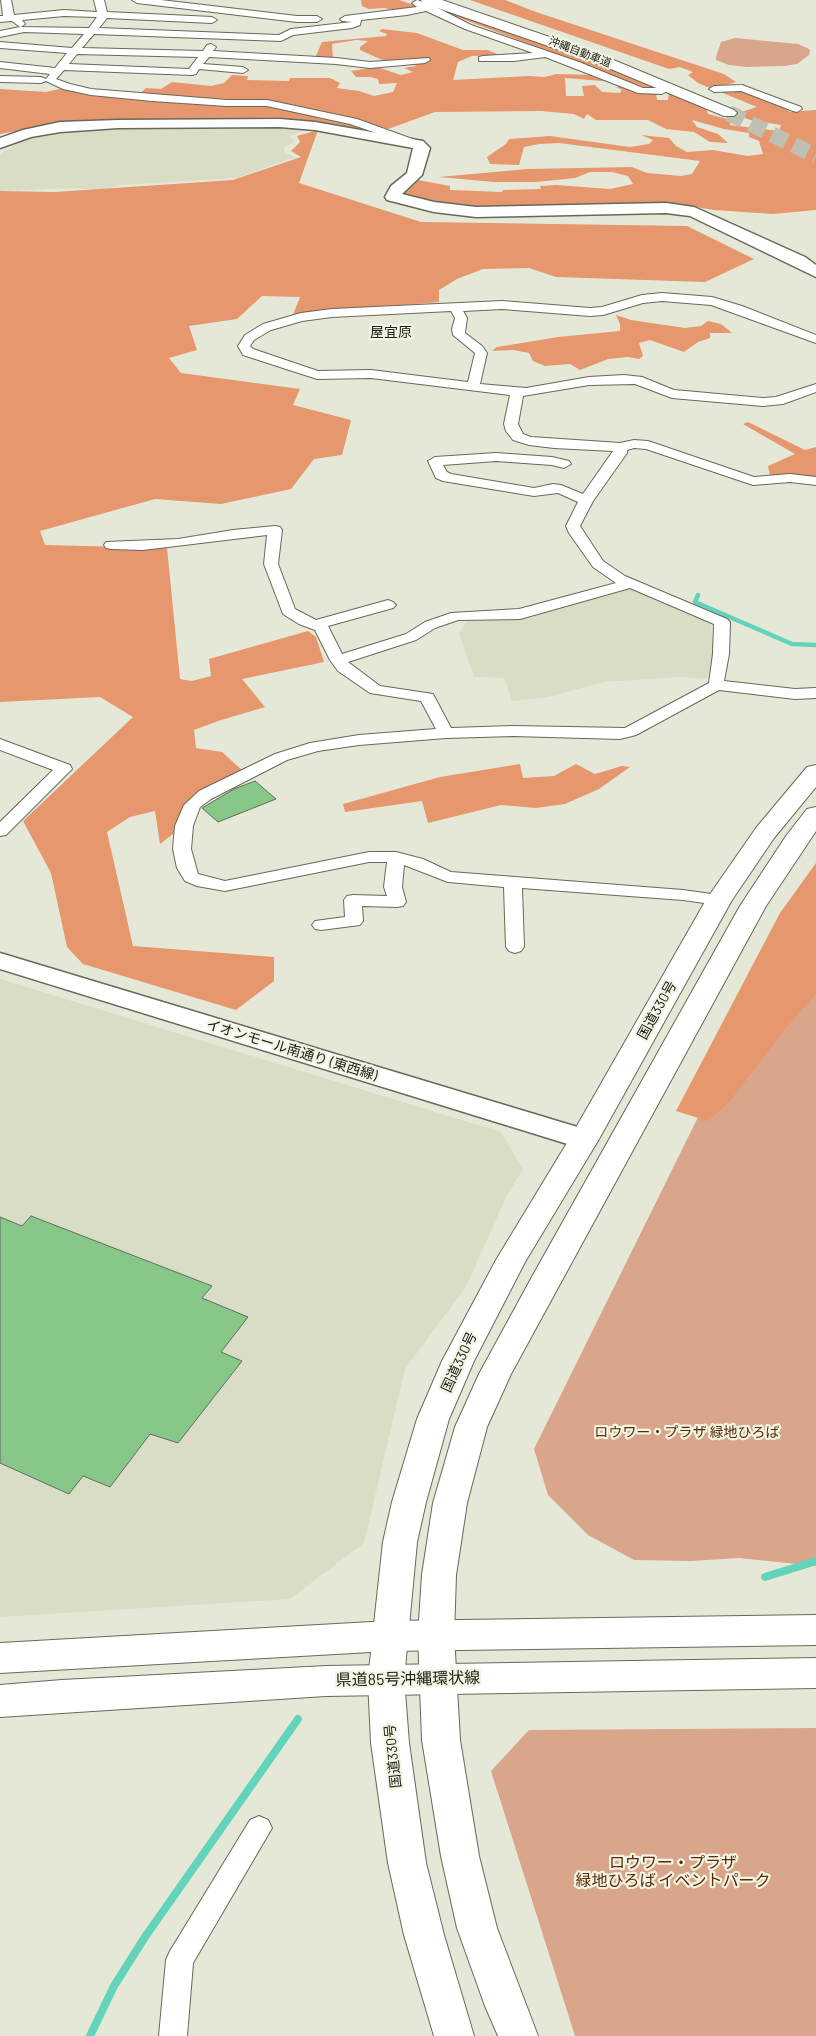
<!DOCTYPE html>
<html>
<head>
<meta charset="utf-8">
<style>
	body { margin:0 }
	canvas { display:block; background:#e5e8d6 }
</style>
</head>
<body>
<canvas width="816" height="2036"></canvas>
<script>
const g = document.querySelector('canvas').getContext('2d');
g.lineJoin = 'round';
function fillPath(path, color) { g.fillStyle = color; g.fill(path, 'evenodd'); }
const poly = rows => new Path2D(rows.map(r => 'M' + r).join(''));
function strokePath(path, color, width, dash) { g.strokeStyle = color; g.lineWidth = width; g.lineCap = dash ? 'butt' : 'round'; g.setLineDash(dash || []); g.stroke(path); }
function label(font, color, halo, rows, align = 'center') {
  g.font = font + ' Barlow,"Noto Sans JP",sans-serif'; g.lineWidth = 4.5; g.setLineDash([]); g.textBaseline = 'middle'; g.strokeStyle = halo; g.fillStyle = color; for (const [text, x, y, turn = 0] of rows) {
    g.save(); g.translate(x, y); g.rotate((+turn || 0) * Math.PI / 180); g.textAlign = isNaN(turn) ? turn : align; if (halo) g.strokeText(text, 0, 0); g.fillText(text, 0, 0); g.restore();
  }
}
fillPath(poly([
	[119,128,277,128,309,129,289,136,294,142,284,148,284,152,295,157,237,178,121,185,100,190,75,188,0,191,0,154,24,140,43,134,72,130],
	[632,587,703,618,711,624,714,653,707,679,679,677,604,682,548,697,512,701,504,678,474,677,459,633,469,619],
	[0,979,501,1132,523,1169,507,1195,466,1287,405,1369,364,1543,290,1599,0,1617]
]), '#daddc5');
fillPath(poly([
	[735,38,798,44,809,49,810,51,809,55,797,64,784,66,747,67,729,65,716,60,716,57,721,42],
	[816,915,816,1566,739,1558,691,1561,634,1560,588,1535,548,1495,534,1449,796,919],
	[816,1728,816,2036,575,2036,491,1771,529,1730]
]), '#d9a58b');
fillPath(poly([
	[361,0,399,0,420,7,398,11,384,8,369,9,362,6],
	[412,0,419,0,591,60,663,89,649,89],
	[470,0,505,0,536,12,724,74,736,82,712,89,698,83,688,75,693,72,680,67,669,69],
	[382,29,417,33,463,50,488,50,499,55,472,56,458,62,453,80,529,76,545,77,556,74,597,75,615,82,565,78,566,96,584,96,582,86,595,85,602,92,620,93,622,90,616,87,622,86,656,93,657,100,668,100,669,92,705,105,708,114,731,120,730,125,779,131,781,125,750,120,735,114,757,107,718,91,742,89,779,104,790,112,816,110,816,210,773,214,714,210,672,203,589,208,470,209,412,199,404,194,402,190,418,180,450,186,450,190,502,192,503,190,541,189,540,186,556,185,610,189,633,184,628,176,612,172,590,172,575,178,536,182,494,182,439,177,527,169,632,167,647,173,681,176,692,174,700,161,559,143,539,144,524,147,519,165,490,164,487,157,506,144,509,139,550,136,630,147,649,144,653,140,641,135,669,138,676,146,687,152,713,150,748,156,763,154,759,141,749,137,749,133,724,129,692,120,697,127,718,134,728,143,710,142,694,132,666,129,648,120,596,120,587,114,584,119,574,114,541,111,435,112,388,129,355,118,267,100,219,100,138,95,146,88,161,89,172,82,211,86,224,83,232,75,248,76,247,80,289,81,290,78,330,78,340,83,337,88,359,91,374,96,393,92,397,83,379,84,378,79,370,77,356,77,351,71,377,67,401,75,413,72,404,68,416,66,413,63,389,63,360,50,360,47,368,41,356,40,332,44,333,59,315,58,322,42,386,36,387,34,379,31],
	[64,88,264,105,349,123,365,129,358,129,316,123,49,125,0,134,0,89,46,92],
	[318,130,299,183,421,222,687,226,754,259,705,282,556,277,529,268,483,269,457,279,439,290,439,302,293,315,300,297,262,296,237,319,189,326,197,350,169,358,181,373,300,389,293,405,351,420,342,455,314,459,291,489,221,504,155,499,40,531,45,545,167,548,180,679,192,681,211,676,209,659,308,631,316,637,324,662,242,679,265,707,218,721,194,730,196,748,222,752,242,770,199,792,183,811,173,834,160,844,155,811,130,817,107,832,133,946,274,957,274,981,236,1010,83,964,67,947,51,873,23,821,133,717,100,697,0,702,0,191,55,192,233,180,301,157,291,151,300,142,297,136],
	[616,315,631,320,685,328,701,326,708,321,721,324,732,333,710,333,710,338,698,342,684,352,650,340,639,343,643,356,639,359,628,357,608,359,580,370,570,364,545,366,533,361,529,353,513,350,492,351,497,347,558,337,620,331,620,324],
	[748,422,805,450,816,447,816,477,770,476,768,466,795,454,743,424],
	[520,764,523,778,554,776,576,764,595,774,622,766,630,767,599,789,565,804,536,808,501,805,428,823,422,801,345,812,343,804,440,777],
	[816,863,816,994,785,1029,730,1101,708,1121,676,1111,780,913]
]), '#e6976e');
strokePath(poly([
	[698,595,695,602,792,644,816,645]
]), '#62d4bb', 4.5);
strokePath(poly([
	[765,1577,816,1561],
	[90,2036,114,1986,145,1937,298,1719]
]), '#62d4bb', 8);
const building = poly([
	[255,781,276,799,218,822,202,808,234,789,255,781],
	[31,1216,212,1286,202,1298,248,1317,221,1352,242,1361,178,1443,150,1434,110,1487,83,1476,69,1494,0,1463,0,1217,22,1226,31,1216]
]);
fillPath(building, '#87c788');
strokePath(building, '#626d61', 1);
strokePath(poly([
	[729,113,816,156]
]), '#bec0b1', 16, [16, 8]);
const street = poly([
	[1,0,11,0,14,15,64,10,97,12,94,0,104,0,107,12,212,17,217,20,212,23,107,18,99,28,279,35,291,29,352,22,342,21,340,19,345,16,417,7,412,3,417,0,432,5,471,25,579,62,643,88,662,88,667,91,662,94,638,93,545,57,514,61,479,61,479,57,483,56,533,53,465,29,426,11,407,15,361,20,360,25,352,28,293,35,281,41,94,34,82,48,203,51,207,45,211,44,216,47,213,51,336,58,370,62,429,58,430,60,425,63,370,68,336,64,209,57,203,64,243,67,248,70,243,73,199,69,196,74,192,75,64,70,56,79,70,84,91,89,227,100,267,100,357,119,418,141,419,143,414,146,350,124,267,106,227,106,152,101,91,95,63,89,46,81,41,83,0,82,0,76,41,77,46,79,50,74,0,68,0,62,55,68,67,53,0,48,0,42,72,48,84,34,24,32,0,37,0,31,20,27,12,21,0,22,0,16,3,16,1,0],
	[64,16,97,17,89,28,21,27,25,24,22,20,64,16],
	[77,54,198,57,189,69,69,64,77,54],
	[132,0,161,0,297,16,317,16,322,19,317,22,297,22,137,3,132,0],
	[742,85,801,107,802,109,797,112,793,111,741,91,714,92,709,89,714,86,742,85],
	[662,293,712,297,742,306,816,335,816,343,711,305,662,301,643,303,603,315,590,316,502,309,463,311,467,318,465,333,482,346,487,353,480,384,526,388,589,377,624,375,642,377,674,390,763,398,776,397,816,384,816,392,783,404,763,406,672,398,635,384,589,385,523,396,518,424,523,434,531,437,620,443,634,440,648,441,754,477,790,474,816,477,816,485,790,482,753,485,646,449,634,448,627,450,627,453,593,501,580,526,603,561,625,576,727,619,730,622,729,654,724,681,795,689,816,688,816,698,795,699,719,690,636,735,620,739,513,736,446,738,359,745,318,751,287,760,211,799,200,807,193,826,191,849,198,874,225,881,369,852,396,852,423,859,451,872,683,890,725,896,728,900,725,904,719,905,683,900,522,888,524,947,521,951,515,953,509,951,506,947,504,887,448,882,404,865,402,887,406,902,403,906,397,907,362,906,363,921,360,925,321,930,315,929,312,925,315,921,345,917,344,900,347,896,353,895,387,896,384,887,387,862,369,862,225,891,197,886,185,881,177,868,173,849,175,826,184,805,199,791,275,754,310,743,359,735,436,729,421,701,370,693,338,671,330,660,315,630,299,624,283,614,264,564,267,535,143,550,111,549,106,548,104,545,106,542,178,539,233,530,275,526,280,527,282,530,278,564,295,609,316,620,388,600,393,602,396,605,393,608,328,626,342,654,406,634,425,622,451,613,519,609,616,583,593,567,569,533,566,526,578,502,558,493,534,496,443,481,436,478,428,461,435,457,496,453,552,457,569,461,571,464,564,468,552,465,496,461,443,465,447,472,451,474,534,488,553,484,561,485,583,494,613,451,554,448,529,445,513,440,506,431,504,424,510,395,371,378,317,379,243,355,238,346,245,335,263,324,301,313,332,309,502,301,590,308,602,307,642,295,662,293],
	[451,311,455,318,452,329,453,335,475,353,468,382,371,370,318,371,253,349,250,346,254,340,271,330,302,321,332,317,451,311],
	[630,588,714,624,713,654,709,683,625,728,513,726,451,728,433,694,380,686,348,662,416,640,435,628,458,620,520,619,630,588],
	[0,739,70,765,72,769,6,835,0,836,0,822,53,770,0,750,0,739],
	[259,1816,268,1820,272,1828,193,1963,187,2036,159,2036,166,1960,170,1951,250,1820,259,1816]
]);
const secondary = poly([
	[280,119,315,122,423,141,430,148,422,175,402,194,434,202,476,207,666,203,694,207,805,257,816,265,816,277,690,216,666,213,476,217,434,212,387,200,385,197,391,186,407,173,413,148,315,130,280,127,118,128,60,132,31,137,0,148,0,138,23,130,60,122,118,120,280,119],
	[0,953,594,1132,598,1139,594,1146,584,1148,574,1146,0,969,0,953]
]);
const primary = poly([
	[816,1615,816,1645,389,1651,0,1673,0,1643,389,1621,816,1615],
	[816,1658,816,1688,326,1696,0,1717,0,1685,62,1680,326,1666,816,1658]
]);
const highway = poly([
	[421,0,442,0,599,54,734,110,737,113,734,116,724,116,589,60,423,3,421,0],
	[816,765,816,787,774,838,732,900,599,1139,525,1262,474,1361,449,1419,426,1502,417,1542,404,1679,409,1743,426,1863,444,1935,474,2036,434,2036,404,1935,388,1863,371,1743,368,1679,383,1542,392,1502,417,1419,442,1361,496,1260,570,1138,706,900,756,828,807,767,816,765],
	[816,807,816,831,766,906,511,1374,487,1427,467,1503,456,1575,454,1635,460,1740,479,1856,497,1928,538,2036,498,2036,485,2006,457,1928,441,1856,422,1740,418,1635,422,1575,433,1503,455,1427,479,1374,533,1275,740,906,786,836,807,809,816,807]
]);
strokePath(street, '#67695a', 2);
strokePath(secondary, '#67695a', 3);
strokePath(primary, '#67695a', 2);
strokePath(highway, '#67695a', 2);
fillPath(street, '#fff');
fillPath(secondary, '#fff');
fillPath(primary, '#fff');
fillPath(highway, '#fff');
label('11px', '#20211b', '#f3f5e3', [
	["沖縄自動車道",580,52,21]
]);
label('14px', '#20211b', '#f3f5e3', [
	["屋宜原",391,332]
]);
label('14px', '#20211b', '#f3f5e3', [
	["国道330号",657,1010,-61],
	["イオンモール南通り (東西線)",292,1050,17],
	["国道330号",459,1362,-65],
	["国道330号",393,1756,-96]
]);
label('14px', '#5c290a', '#f3f5e3', [
	["ロウワー・プラザ 緑地ひろば",687,1432]
]);
label('16px', '#20211b', '#f3f5e3', [
	["県道85号沖縄環状線",408,1679,-1]
]);
label('16px', '#5c290a', '#f3f5e3', [
	["ロウワー・プラザ",673,1863],
	["緑地ひろば イベントパーク",673,1881]
]);
</script>
</body>
</html>
